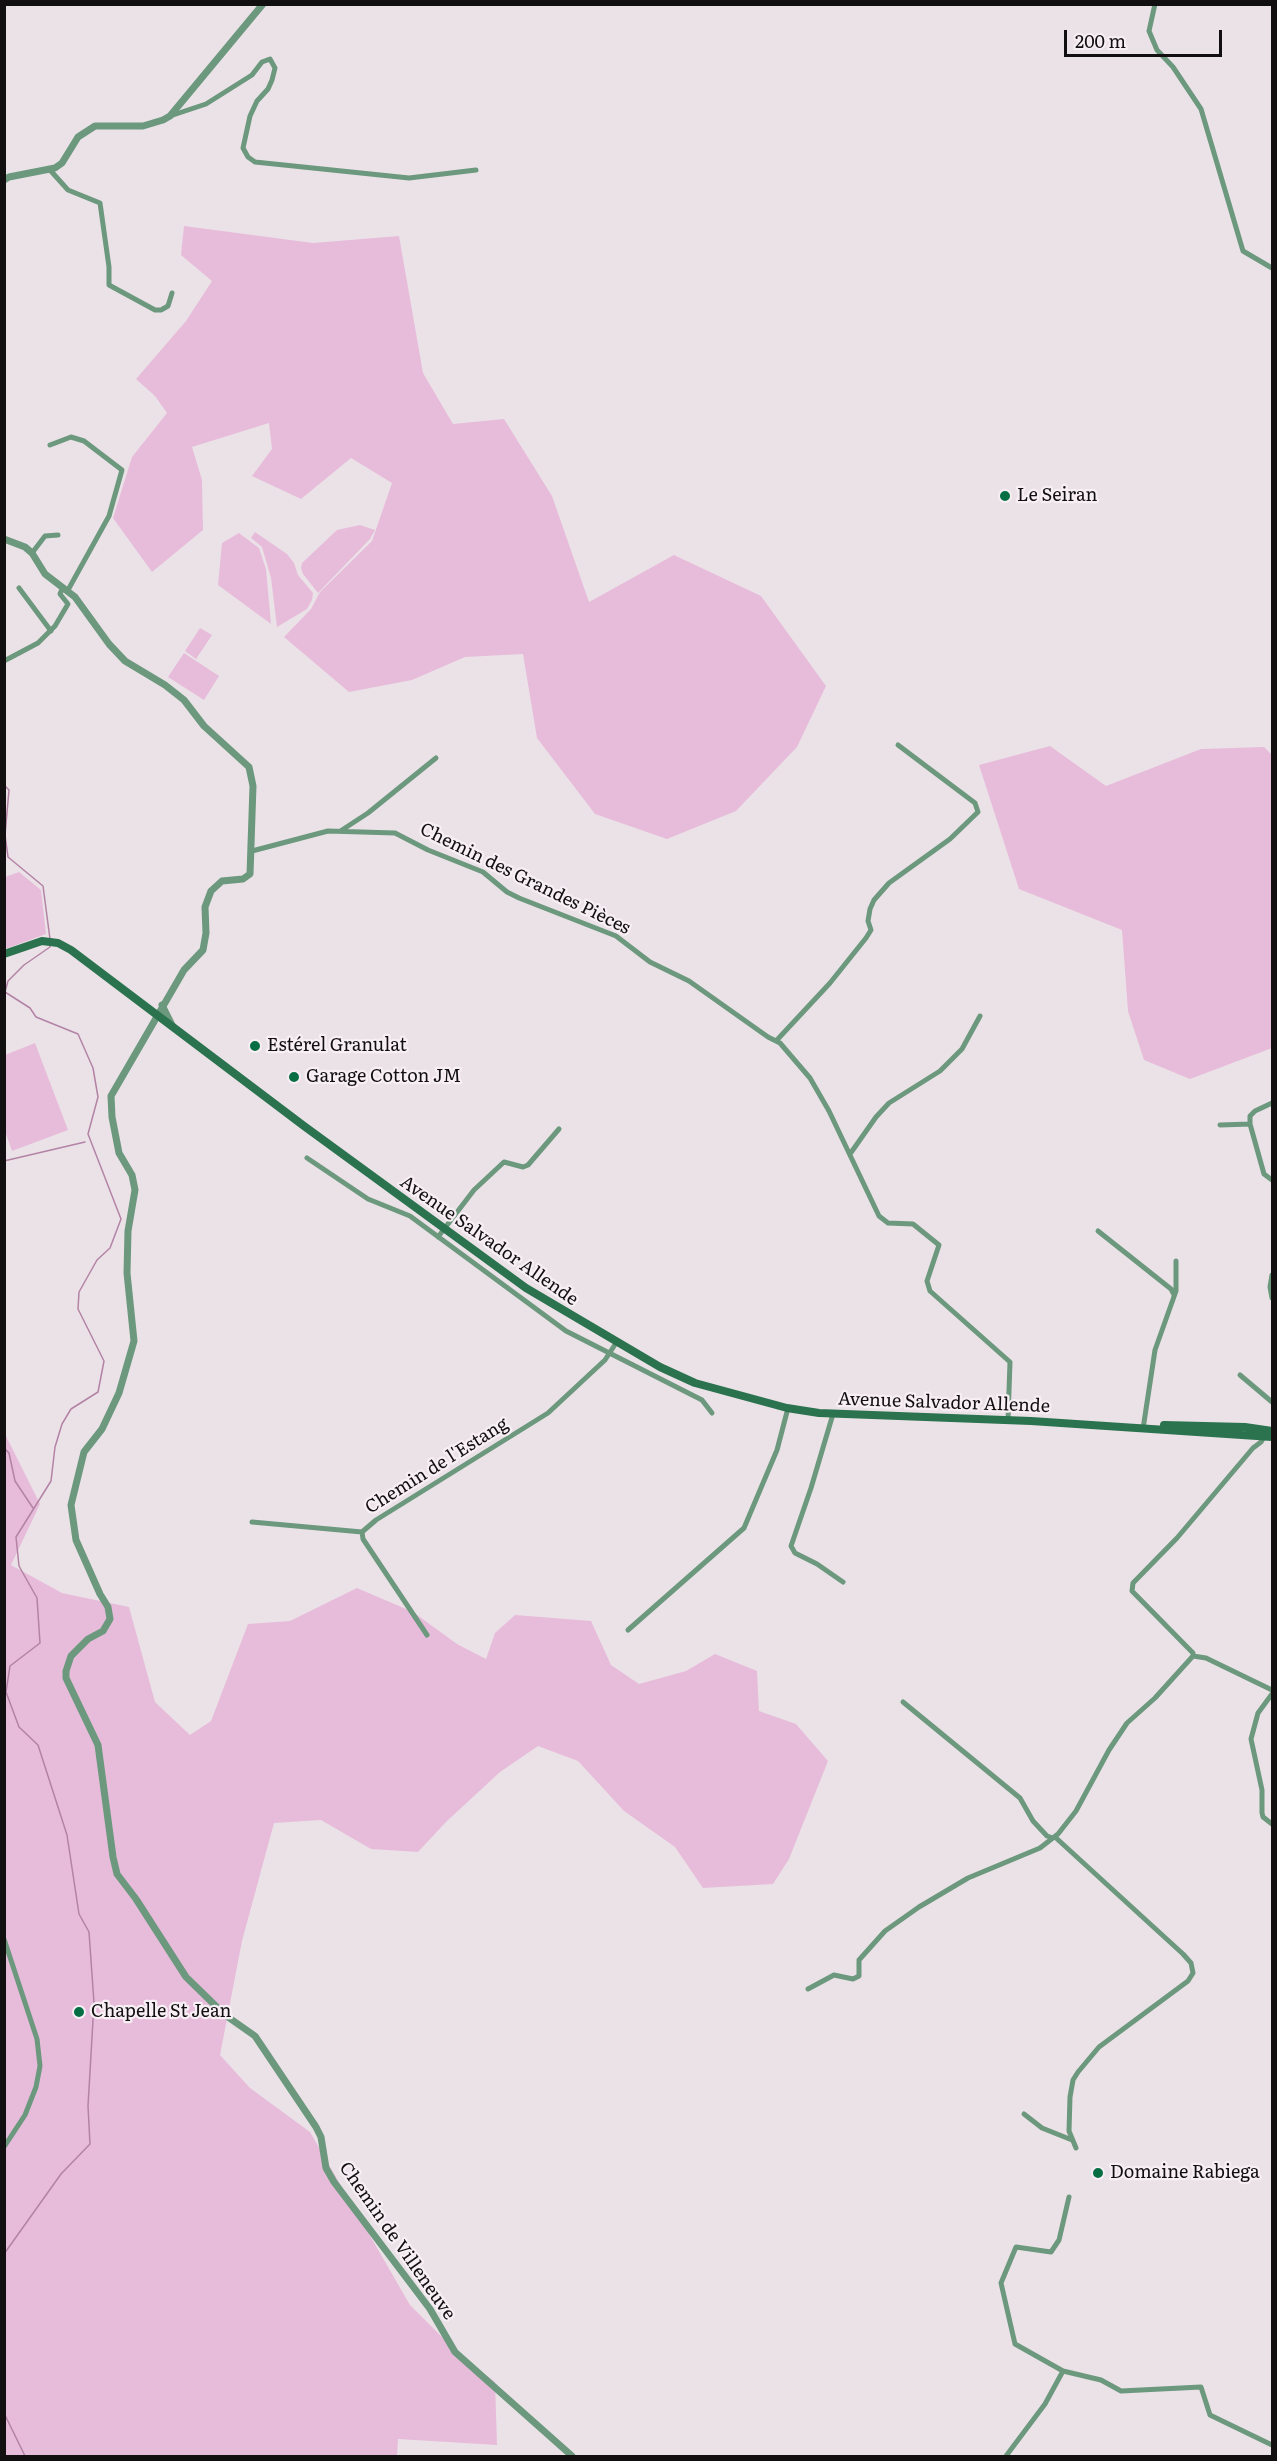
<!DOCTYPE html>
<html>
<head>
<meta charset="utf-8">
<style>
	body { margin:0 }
	#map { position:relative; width:1277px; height:2461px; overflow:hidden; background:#ebe2e8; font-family:Literata,serif }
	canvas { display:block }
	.frame { position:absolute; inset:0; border:6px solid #120f11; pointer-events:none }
	.scale { position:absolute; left:1064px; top:30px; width:158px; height:27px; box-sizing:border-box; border:3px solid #120f11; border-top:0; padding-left:8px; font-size:18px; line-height:21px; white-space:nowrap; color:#120f11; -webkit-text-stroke:4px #f8eff5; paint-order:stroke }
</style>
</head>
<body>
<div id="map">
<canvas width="1277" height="2461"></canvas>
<div class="frame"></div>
<div class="scale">200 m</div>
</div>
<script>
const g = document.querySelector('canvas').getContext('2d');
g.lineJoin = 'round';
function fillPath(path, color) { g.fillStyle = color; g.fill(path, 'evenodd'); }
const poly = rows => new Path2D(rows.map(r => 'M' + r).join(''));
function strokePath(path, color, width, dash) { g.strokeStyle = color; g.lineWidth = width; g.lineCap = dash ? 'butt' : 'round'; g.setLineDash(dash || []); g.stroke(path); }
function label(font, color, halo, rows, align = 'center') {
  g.font = font + ' Literata,serif'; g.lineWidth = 4.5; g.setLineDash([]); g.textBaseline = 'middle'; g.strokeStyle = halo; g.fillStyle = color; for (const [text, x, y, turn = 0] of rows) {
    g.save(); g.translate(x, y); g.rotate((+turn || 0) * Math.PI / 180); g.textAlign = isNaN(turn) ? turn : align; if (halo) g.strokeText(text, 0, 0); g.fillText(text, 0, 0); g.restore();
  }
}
fillPath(poly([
	[184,226,313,243,399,236,423,373,453,424,504,419,552,496,589,602,674,555,761,596,826,686,797,747,736,811,667,839,595,814,537,738,523,654,465,657,412,680,349,692,284,637,311,609,320,592,372,541,392,483,351,458,301,499,252,476,272,449,269,423,192,447,202,480,203,530,152,572,113,518,132,457,167,413,155,396,136,379,186,321,212,281,181,255],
	[360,525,375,530,370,539,318,593,303,574,301,568,302,563,337,530],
	[255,532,287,554,294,563,298,575,313,593,312,600,307,609,277,627,271,578,262,547,251,538],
	[239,533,259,548,266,569,271,624,218,585,222,543],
	[200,628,212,635,196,659,185,651],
	[184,653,219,676,204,700,168,677],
	[1050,746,1106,786,1201,749,1264,747,1272,755,1272,1048,1190,1079,1144,1060,1128,1011,1122,930,1019,889,979,765],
	[19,872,41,890,46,934,5,949,5,877],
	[35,1043,68,1130,12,1151,5,1131,5,1055],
	[4,1432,40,1504,11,1565,62,1593,129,1607,155,1702,190,1735,211,1721,248,1624,290,1621,357,1588,413,1612,457,1644,486,1659,495,1633,515,1615,591,1621,611,1665,639,1684,686,1671,715,1654,757,1671,759,1711,796,1724,828,1761,789,1859,773,1884,703,1888,675,1847,624,1811,578,1761,538,1746,500,1772,446,1822,418,1852,371,1849,321,1820,274,1823,242,1941,220,2055,250,2088,310,2132,410,2305,465,2360,495,2382,497,2445,398,2439,397,2456,5,2456]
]), '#e7bcda');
strokePath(poly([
	[4,785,9,790,5,835,8,857,43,886,50,939],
	[4,1161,85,1142],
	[4,1448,9,1453,15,1481,33,1508],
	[4,2254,61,2174,90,2144,88,2106,94,2003,89,1932,79,1914,67,1835,38,1745,19,1727,6,1692,10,1666,40,1643,37,1598,19,1566,16,1537,51,1481,55,1447,62,1424,71,1409,98,1392,104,1361,78,1309,79,1292,97,1260,110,1248,121,1219,88,1134,98,1097,93,1068,78,1034,36,1017,30,1008,5,992,8,981,24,965,50,947,50,944],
	[4,2413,25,2456]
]), '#b383a5', 1.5);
strokePath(poly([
	[1155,4,1149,31,1157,50,1173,67,1201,109,1243,251,1272,268],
	[170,116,206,104,252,75,262,62,270,59,275,68,272,80,268,89,257,101,250,116,243,148,248,157,255,162,409,178,476,170],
	[50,170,68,190,100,203,109,267,109,285,155,310,161,310,168,306,172,293],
	[50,445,71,437,84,441,122,470,109,516,68,590],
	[32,553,45,536,58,535],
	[19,588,51,631],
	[4,661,38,643,55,626,68,604,60,594,63,587],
	[342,830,368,813,436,758],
	[252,851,328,831,395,833,428,850,483,872,507,892,519,898,616,936,650,962,689,981,768,1037,780,1043,810,1078,829,1111,879,1216,888,1223,913,1224,939,1245,927,1281,930,1291,1010,1362,1008,1420],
	[776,1041,830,983,866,938,871,930,868,921,870,909,874,900,889,883,950,839,978,812,975,803,898,745],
	[1272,1103,1255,1111,1250,1116,1250,1124,1264,1174,1272,1180],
	[1220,1125,1250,1124],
	[850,1154,876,1117,889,1103,940,1071,962,1049,980,1016],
	[307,1158,368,1199,410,1216,566,1331,702,1400,712,1413],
	[1098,1231,1171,1289,1174,1295],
	[438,1237,474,1190,504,1162,523,1167,528,1165,559,1129],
	[1272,1275,1270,1287,1272,1298],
	[1240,1375,1272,1402],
	[833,1414,811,1488,791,1546,795,1553,817,1564,843,1582],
	[1143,1429,1155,1350,1176,1291,1176,1261],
	[252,1522,362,1532],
	[628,1630,744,1528,777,1450,788,1408],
	[427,1635,363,1539,362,1532,376,1520,548,1413,605,1360,616,1343],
	[1193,1656,1206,1658,1272,1690],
	[1272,1694,1258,1713,1251,1739,1262,1790,1262,1813,1263,1817,1272,1824],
	[903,1702,1020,1798,1033,1821,1047,1836,1053,1838],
	[1055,1837,1183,1954,1191,1963,1193,1973,1188,1981,1099,2047,1078,2072,1073,2080,1070,2097,1069,2131,1076,2148],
	[4,1939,37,2039,40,2066,36,2087,25,2115,4,2147],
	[808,1989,834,1975,853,1979,859,1976,859,1960,885,1931,919,1907,968,1878,1040,1848,1058,1834,1076,1811,1109,1750,1127,1723,1155,1698,1193,1656,1193,1653,1132,1591,1133,1583,1177,1538,1253,1448,1261,1442,1265,1435],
	[1024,2114,1042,2128,1072,2140],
	[1069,2197,1059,2240,1051,2252,1016,2247,1001,2283,1015,2344,1063,2371,1101,2380,1121,2391,1201,2387,1210,2415,1272,2445],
	[1006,2456,1045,2404,1063,2371]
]), '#6c987e', 5);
strokePath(poly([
	[4,180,9,177,55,168,62,163,78,137,95,126,143,126,163,120,170,116,263,4],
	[4,539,25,547,32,553,45,574,75,597,109,644,125,661,165,685,184,700,204,726,249,767,253,786,250,874,243,879,222,881,211,891,205,907,206,933,203,950,184,970,111,1096,112,1117,119,1153,132,1175,135,1190,128,1231,127,1273,134,1341,119,1393,102,1429,84,1452,71,1505,76,1540,100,1594,108,1607,110,1619,103,1631,88,1639,71,1656,66,1671,66,1678,98,1745,113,1857,117,1874,136,1899,186,1977,225,2015,255,2036,316,2127,321,2137,326,2168,334,2182,430,2309,455,2352,572,2456],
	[162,1005,172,1025]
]), '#6c987e', 7);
strokePath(poly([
	[4,954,42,941,58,943,71,950,304,1126,526,1288,660,1367,695,1383,787,1408,819,1413,1031,1421,1272,1437],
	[1164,1425,1245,1427,1272,1431]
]), '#2b724e', 8);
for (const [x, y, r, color] of [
	[1005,496,6,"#076e44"],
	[255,1046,6,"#076e44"],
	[294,1077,6,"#076e44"],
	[79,2012,6,"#076e44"],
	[1098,2173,6,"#076e44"]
]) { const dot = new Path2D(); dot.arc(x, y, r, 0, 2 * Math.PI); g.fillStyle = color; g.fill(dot); strokePath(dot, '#f8eff5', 2); }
label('18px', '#120f11', '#f8eff5', [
	["Le Seiran",1017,496],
	["Estérel Granulat",267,1046],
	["Garage Cotton JM",306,1077],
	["Chapelle St Jean",91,2012],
	["Domaine Rabiega",1110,2173]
], 'left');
label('18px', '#120f11', '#f8eff5', [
	["Chemin des Grandes Pièces",525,879,26],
	["Avenue Salvador Allende",489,1241,35],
	["Avenue Salvador Allende",944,1403,2],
	["Chemin de l'Estang",437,1466,-32],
	["Chemin de Villeneuve",397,2241,55]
]);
</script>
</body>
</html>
